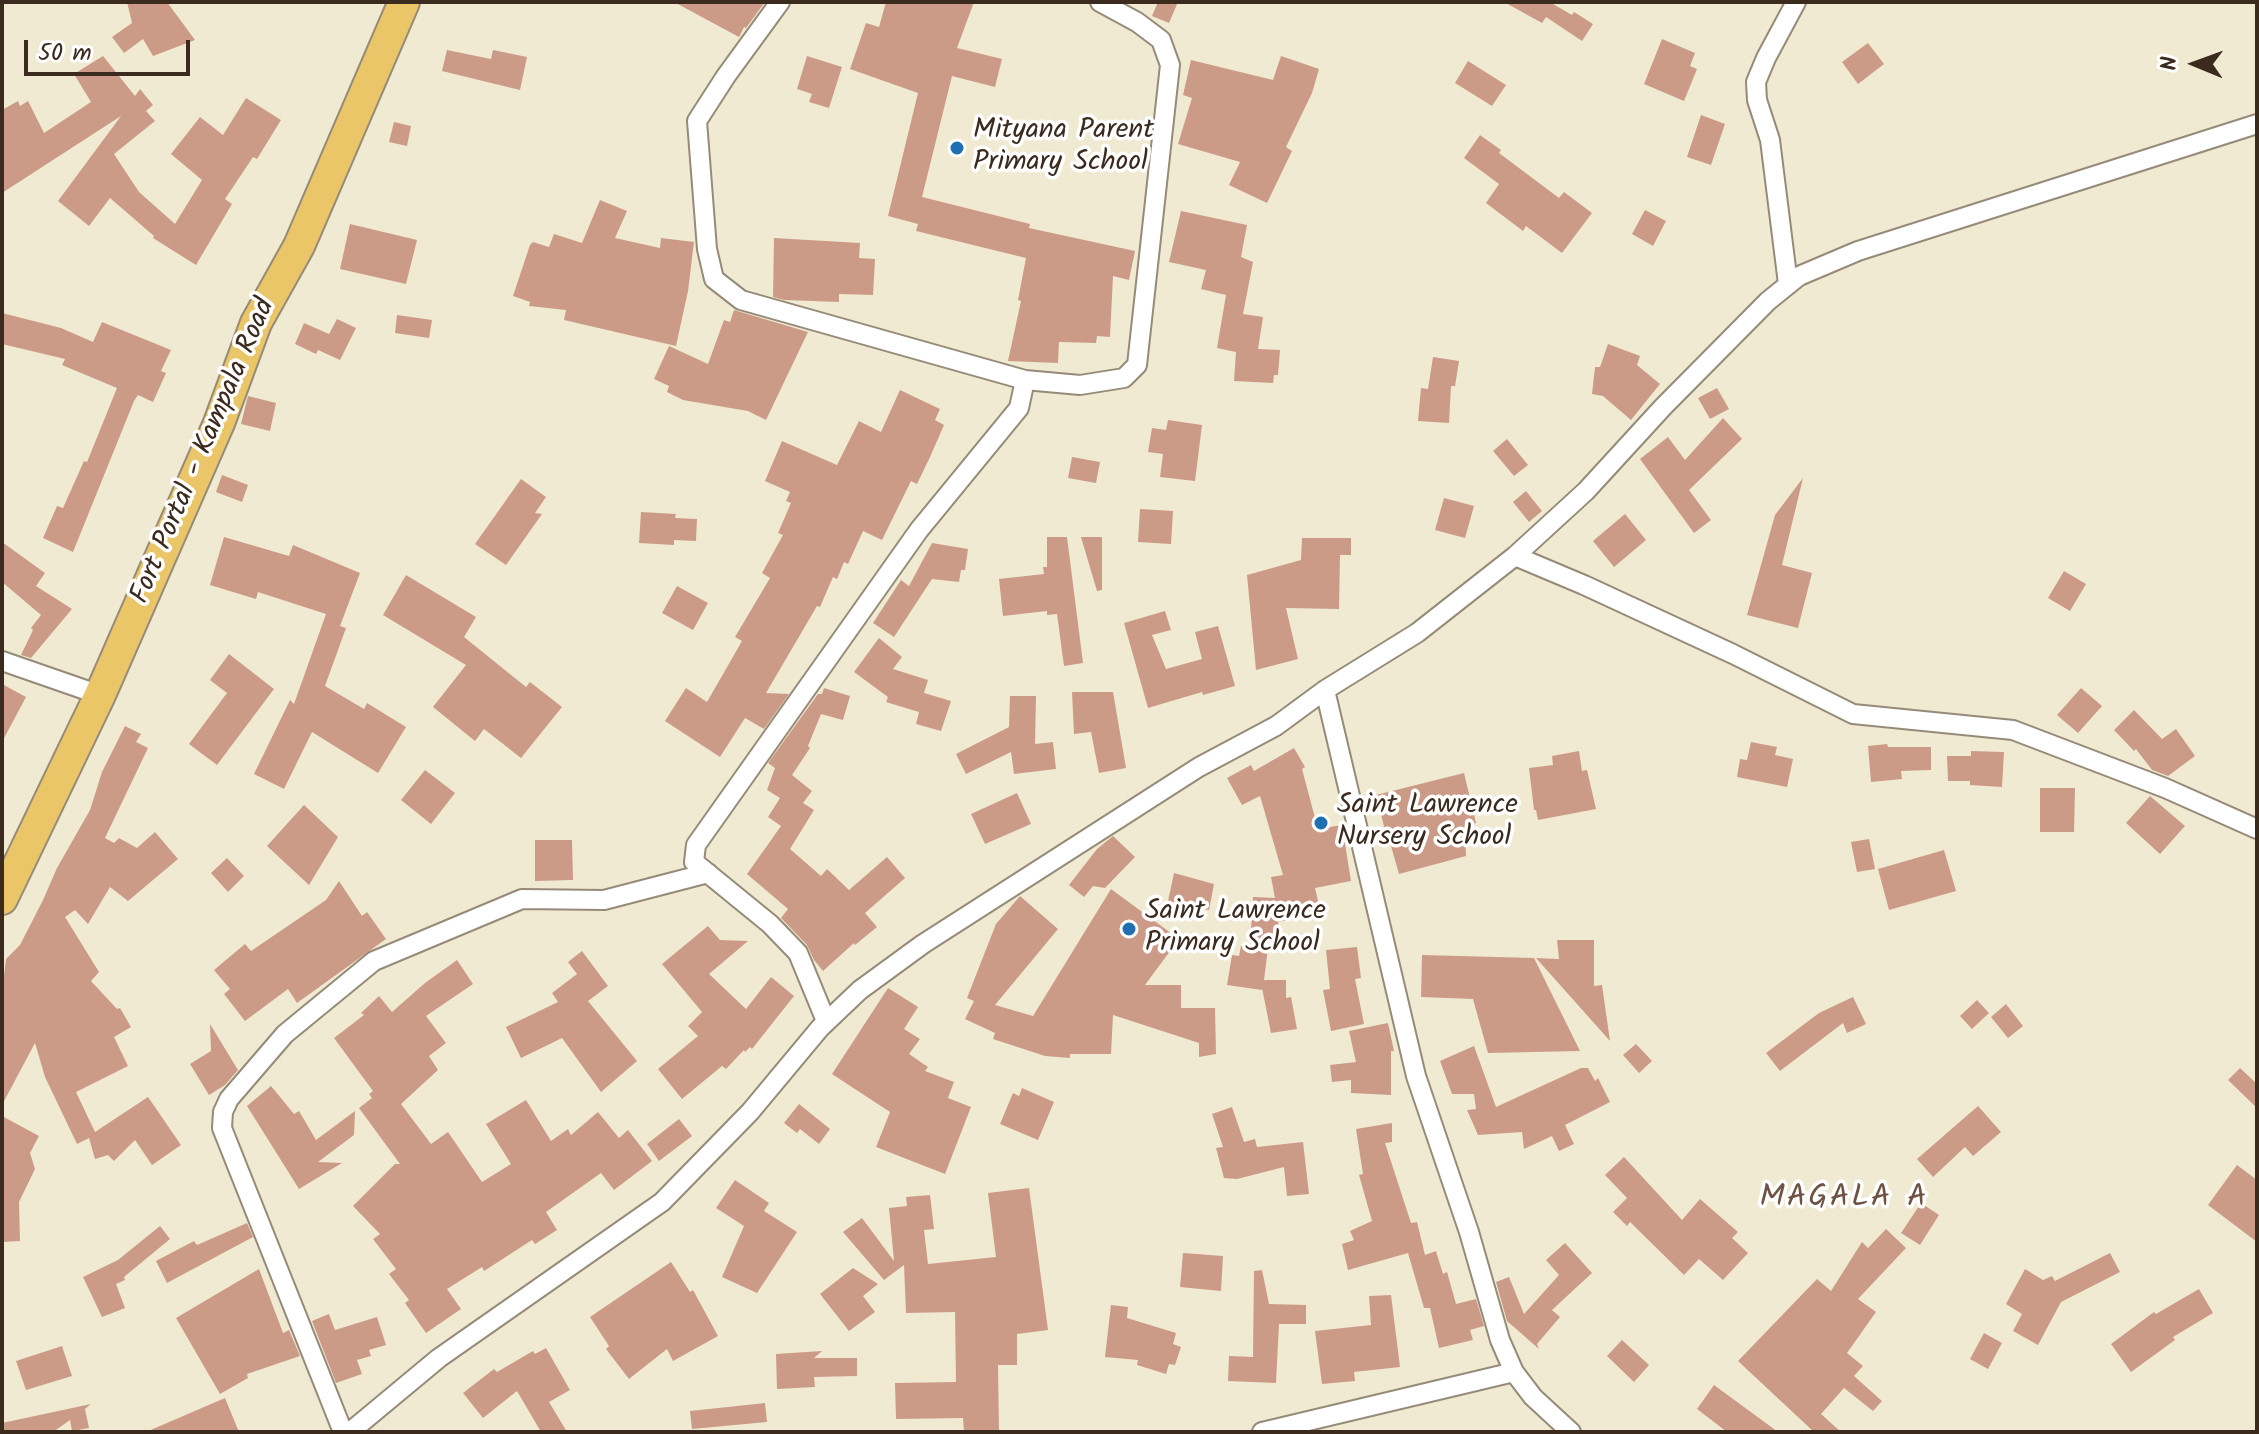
<!DOCTYPE html>
<html>
<head>
<meta charset="utf-8">
<style>
	body { margin:0 }
	#map { position:relative; width:2259px; height:1434px; overflow:hidden; background:#f0ead2; font-family:Kalam,sans-serif }
	canvas { display:block }
	.frame { position:absolute; inset:0; border:4px solid #3b2a1e; pointer-events:none }
	.north { position:absolute; left:2155px; top:24px; width:80px; height:80px; -webkit-text-stroke:6px #fff; paint-order:stroke; rotate:271deg; font-size:22px; font-weight:700; line-height:32px; text-align:center; color:#3b2a1e }
	.north::after { content:''; display:block; margin:auto; width:28px; height:36px; background:#3b2a1e; clip-path:polygon(50% 0,100% 100%,50% 72%,0 100%) }
	.scale { position:absolute; left:24px; top:40px; width:166px; height:36px; box-sizing:border-box; border:4px solid #3b2a1e; border-top:0; padding-left:10px; font-size:24px; line-height:28px; white-space:nowrap; color:#3b2a1e; -webkit-text-stroke:6px #fff; paint-order:stroke }
</style>
</head>
<body>
<div id="map">
<canvas width="2259" height="1434"></canvas>
<div class="frame"></div>
<div class="north">N</div>
<div class="scale">50 m</div>
</div>
<script>
const g = document.querySelector('canvas').getContext('2d');
g.lineJoin = 'round';
function fillPath(path, color) { g.fillStyle = color; g.fill(path, 'evenodd'); }
const poly = rows => new Path2D(rows.map(r => 'M' + r).join(''));
function strokePath(path, color, width, dash) { g.strokeStyle = color; g.lineWidth = width; g.lineCap = dash ? 'butt' : 'round'; g.setLineDash(dash || []); g.stroke(path); }
function label(font, color, halo, rows, align = 'center') {
  g.font = font + ' Kalam,sans-serif'; g.lineWidth = 7; g.setLineDash([]); g.textBaseline = 'middle'; g.strokeStyle = halo; g.fillStyle = color; for (const [text, x, y, turn = 0] of rows) {
    g.save(); g.translate(x, y); g.rotate((+turn || 0) * Math.PI / 180); g.textAlign = isNaN(turn) ? turn : align; if (halo) g.strokeText(text, 0, 0); g.fillText(text, 0, 0); g.restore();
  }
}
fillPath(poly([
	[127,2,167,2,195,40,153,56,143,39,124,53,112,37,132,23],
	[674,2,765,2,746,28,744,27,739,37],
	[886,2,974,2,957,48,1002,59,995,87,952,76,922,197,1030,224,1029,228,1135,251,1129,280,1113,276,1110,337,1097,336,1096,343,1059,342,1058,363,1008,361,1021,301,1018,300,1026,258,916,231,918,224,888,216,918,93,850,69,866,23,879,27],
	[1158,2,1178,2,1169,23,1152,16],
	[1504,2,1554,2,1553,4,1572,15,1574,12,1593,24,1582,41,1546,17,1542,23],
	[1662,39,1695,53,1690,66,1697,69,1684,101,1644,84],
	[1868,43,1884,64,1858,84,1842,62],
	[447,50,491,59,493,50,527,57,520,90,442,71],
	[103,56,135,96,140,89,153,105,146,111,155,121,114,154,139,192,175,224,202,180,171,154,200,117,223,135,246,98,281,120,257,159,253,157,225,199,232,204,196,265,153,238,154,236,110,198,89,226,58,201,121,116,2,193,2,110,18,101,20,106,28,101,44,133,91,102,74,74],
	[807,56,842,67,829,108,809,102,812,94,797,89],
	[1281,56,1319,69,1312,93,1286,147,1292,151,1267,203,1229,185,1240,162,1178,144,1192,98,1183,95,1191,60,1273,80],
	[1468,61,1506,85,1492,106,1455,83],
	[1701,115,1725,124,1711,165,1687,157],
	[394,122,411,126,407,146,389,142],
	[1480,135,1501,150,1499,153,1559,198,1564,192,1592,213,1562,253,1526,226,1523,231,1486,203,1499,184,1464,158],
	[600,200,627,211,615,238,660,248,661,238,694,242,688,291,676,346,564,320,566,310,529,306,530,302,513,296,530,245,533,242,549,247,554,234,582,243],
	[1645,210,1666,221,1653,246,1632,234],
	[1181,211,1247,225,1241,257,1253,262,1243,314,1263,317,1258,349,1280,350,1278,375,1274,375,1273,383,1234,381,1236,352,1217,348,1226,295,1201,289,1206,270,1169,262],
	[350,224,417,240,406,284,340,269],
	[774,238,860,243,859,258,875,259,873,295,839,294,839,302,784,300,773,297],
	[734,310,808,332,766,420,748,411,683,400,667,392,669,386,654,379,669,346,708,364,724,320,730,322],
	[2,313,61,328,93,342,102,322,171,350,161,371,166,373,153,402,138,395,134,401,73,552,43,538,57,506,63,508,84,461,87,462,117,388,62,365,65,359,2,344],
	[397,315,432,320,429,338,395,333],
	[337,319,356,328,340,360,318,350,316,354,295,344,304,323,329,334],
	[1608,344,1640,356,1637,365,1660,384,1631,420,1603,396,1592,394,1595,367,1600,367],
	[1433,357,1459,361,1455,386,1451,386,1449,423,1418,421,1421,388,1428,389],
	[1717,388,1729,409,1710,419,1698,398],
	[900,390,940,409,935,420,944,425,930,457,917,484,911,481,882,540,863,531,848,564,844,562,837,579,833,577,820,607,817,606,766,693,789,694,764,729,745,718,720,757,665,721,686,688,707,702,742,641,735,637,770,578,762,573,783,535,778,533,791,503,786,501,790,492,765,481,782,441,837,465,859,421,881,432],
	[248,396,276,403,270,431,241,424],
	[1723,418,1742,439,1689,490,1711,520,1694,533,1640,459,1668,437,1685,460],
	[1168,420,1202,425,1195,481,1160,477,1163,454,1148,452,1152,428,1166,430],
	[1507,439,1528,465,1514,476,1493,451],
	[1072,457,1100,462,1096,483,1068,478],
	[222,475,248,485,242,502,216,492],
	[1803,478,1782,565,1812,573,1798,628,1747,615,1775,515],
	[521,479,546,497,535,513,542,514,506,565,475,544],
	[1526,491,1542,511,1529,522,1513,502],
	[1444,498,1474,506,1465,538,1435,530],
	[1140,509,1173,511,1171,544,1138,542],
	[641,512,676,514,675,518,697,519,696,541,674,540,674,545,639,543],
	[1625,514,1646,540,1614,567,1593,541],
	[224,537,289,556,293,545,360,573,340,626,346,628,325,686,364,709,367,703,406,727,378,773,312,732,284,789,254,774,290,700,294,704,326,614,258,592,256,599,210,585],
	[1047,537,1067,537,1083,663,1064,666,1057,614,1047,615,1047,611,1003,616,999,579,1044,574,1043,567,1047,567],
	[1081,537,1102,537,1102,590,1097,591],
	[1302,538,1351,538,1351,555,1340,555,1339,609,1286,608,1298,659,1256,670,1247,575,1301,560],
	[2,542,45,573,36,586,72,609,31,658,21,655,33,630,31,628,41,615,2,582],
	[932,543,968,549,965,570,961,570,959,582,932,579,894,637,873,623,901,580,909,586],
	[2064,571,2086,584,2070,611,2048,598],
	[406,575,476,617,464,637,526,687,530,682,562,707,521,758,484,729,475,741,433,707,466,665,383,615],
	[677,586,708,603,693,630,662,613],
	[1165,611,1171,630,1152,635,1166,669,1202,659,1195,632,1218,626,1235,686,1203,695,1202,692,1148,708,1124,623],
	[879,638,902,657,893,669,928,680,924,693,951,701,941,731,916,724,919,712,886,702,888,697,854,672],
	[229,654,274,689,217,765,189,744,227,693,210,680],
	[2,684,26,697,2,742],
	[824,688,850,696,843,720,821,714,808,746,810,748,792,775,812,791,803,803,814,810,790,849,821,876,827,869,849,890,887,857,905,878,865,913,877,927,855,945,854,943,823,971,814,960,807,945,781,918,788,909,747,874,781,826,768,817,780,798,767,790,775,768,768,763,818,694,822,694],
	[2081,688,2102,706,2078,733,2057,715],
	[1072,692,1113,692,1126,768,1099,773,1091,732,1074,734],
	[1010,696,1036,696,1035,744,1053,742,1056,769,1014,774,1011,752,966,774,956,754,1009,727],
	[2134,710,2162,739,2176,729,2195,756,2168,776,2152,770,2136,749,2134,751,2114,730],
	[125,726,141,734,136,742,148,748,105,838,114,843,119,838,137,848,155,832,178,859,128,901,110,887,88,924,75,910,65,917,99,972,91,981,117,1009,120,1008,131,1027,114,1037,128,1066,76,1092,95,1132,148,1097,181,1145,152,1165,135,1140,114,1161,108,1155,95,1159,89,1138,77,1144,45,1077,35,1043,2,1105,2,992,6,959,20,945,43,900,57,868,90,810,102,772],
	[1751,742,1777,747,1775,755,1793,759,1787,787,1737,777,1740,759,1747,760],
	[1887,744,1888,747,1931,747,1931,770,1901,771,1902,779,1871,782,1868,746],
	[1294,748,1305,767,1302,769,1318,829,1342,825,1351,881,1315,888,1321,914,1278,922,1281,939,1269,940,1264,980,1286,980,1286,998,1291,997,1297,1029,1271,1033,1262,988,1262,990,1227,985,1232,955,1239,956,1241,946,1250,947,1253,897,1275,898,1271,877,1283,875,1260,796,1242,805,1227,778,1251,765,1254,771],
	[1579,751,1582,771,1587,770,1596,809,1538,820,1536,810,1534,810,1529,768,1553,765,1552,756],
	[1971,751,2004,752,2002,787,1970,785,1970,781,1948,781,1947,756,1971,756],
	[425,770,455,793,431,824,401,800],
	[1464,773,1476,823,1465,826,1466,856,1399,874,1391,846,1389,846,1376,795],
	[2040,788,2075,788,2074,832,2040,832],
	[1017,793,1031,824,985,844,971,814],
	[2150,796,2185,826,2160,854,2126,823],
	[304,805,338,837,309,885,267,846],
	[1113,836,1135,857,1105,888,1093,886,1084,897,1069,885,1097,849],
	[1869,839,1875,869,1857,872,1851,842],
	[535,840,572,840,573,880,535,881],
	[1944,850,1956,891,1889,910,1878,869],
	[227,858,244,876,228,892,211,873],
	[1174,873,1214,884,1209,910,1168,901],
	[339,881,362,916,367,912,386,939,297,1003,288,989,245,1021,224,994,230,989,214,970,245,944,251,951,326,900],
	[1111,889,1179,939,1145,985,1181,985,1181,1008,1215,1008,1216,1054,1199,1057,1199,1043,1113,1015,1111,1054,1070,1054,1070,1058,1045,1056,993,1039,995,1033,965,1019,974,1001,967,998,996,924,1020,896,1058,929,995,1005,1033,1016],
	[708,926,720,940,748,941,709,974,746,1009,771,977,794,996,752,1049,750,1047,745,1052,744,1050,726,1069,722,1066,682,1099,658,1069,698,1036,688,1026,702,1012,662,964],
	[1557,940,1594,940,1594,986,1602,985,1610,1041,1536,958,1559,959],
	[1357,947,1361,978,1355,979,1364,1024,1331,1031,1323,990,1330,989,1326,950],
	[582,951,608,986,588,1001,637,1061,601,1092,562,1038,521,1058,506,1027,558,1002,552,993,577,974,568,962],
	[1422,955,1534,958,1580,1051,1488,1053,1473,999,1421,997],
	[457,960,473,984,426,1016,446,1043,429,1056,438,1070,401,1104,431,1144,448,1132,482,1182,511,1164,486,1124,526,1100,551,1141,568,1129,571,1135,598,1112,619,1138,628,1130,652,1161,614,1190,601,1173,546,1212,557,1230,535,1244,532,1240,484,1271,482,1267,447,1289,461,1309,426,1333,405,1303,409,1300,389,1274,396,1269,373,1239,380,1234,353,1206,395,1164,400,1164,359,1108,372,1098,369,1094,373,1091,334,1038,364,1015,361,1013,379,996,392,1012,425,983],
	[888,988,918,1007,904,1029,920,1039,909,1054,928,1067,925,1071,954,1082,948,1098,971,1107,945,1174,876,1147,890,1112,832,1074],
	[1853,997,1866,1024,1847,1033,1843,1023,1780,1071,1766,1053,1819,1013],
	[1977,1000,1989,1013,1972,1029,1960,1016],
	[2006,1004,2023,1026,2008,1038,1991,1017],
	[1388,1023,1394,1051,1391,1051,1391,1095,1351,1093,1351,1080,1332,1082,1330,1065,1356,1062,1349,1031],
	[210,1024,238,1070,225,1085,209,1095,190,1064,211,1051],
	[1636,1044,1652,1061,1639,1073,1623,1055],
	[1474,1046,1496,1107,1581,1068,1588,1068,1595,1081,1598,1078,1610,1102,1565,1125,1574,1144,1559,1151,1552,1136,1524,1149,1522,1132,1478,1135,1467,1110,1476,1109,1474,1094,1452,1094,1440,1061],
	[2240,1068,2257,1084,2257,1108,2228,1080],
	[271,1086,294,1114,299,1111,316,1140,355,1111,354,1135,318,1162,342,1163,299,1189,247,1106],
	[1022,1088,1054,1102,1038,1140,1000,1124,1013,1093,1019,1096],
	[799,1104,830,1129,819,1144,800,1129,797,1133,784,1123],
	[1978,1106,2001,1132,1973,1156,1965,1147,1933,1177,1917,1159],
	[1232,1107,1244,1142,1255,1139,1257,1147,1303,1142,1309,1194,1287,1196,1284,1167,1237,1179,1224,1178,1216,1148,1223,1147,1212,1114],
	[2,1116,39,1136,30,1153,35,1169,19,1202,20,1241,2,1242],
	[679,1119,692,1136,659,1161,647,1144],
	[1392,1123,1392,1142,1385,1143,1411,1223,1417,1222,1425,1255,1436,1251,1443,1274,1447,1272,1456,1304,1476,1299,1484,1326,1470,1330,1473,1340,1439,1348,1430,1308,1424,1308,1408,1253,1348,1270,1342,1244,1354,1240,1350,1231,1372,1221,1359,1175,1363,1174,1356,1129],
	[1624,1157,1682,1220,1700,1199,1738,1232,1732,1238,1748,1253,1723,1280,1699,1259,1684,1275,1630,1222,1627,1226,1613,1212,1627,1198,1605,1175],
	[2237,1165,2257,1180,2257,1242,2208,1205],
	[735,1180,769,1203,764,1211,797,1232,757,1293,722,1277,744,1226,716,1208],
	[1029,1188,1048,1330,1017,1334,1017,1365,998,1365,999,1432,964,1432,963,1418,896,1419,895,1383,956,1382,955,1312,906,1313,904,1265,884,1280,843,1232,862,1218,894,1261,889,1208,907,1206,906,1197,930,1195,934,1229,924,1230,928,1264,996,1257,988,1193],
	[1921,1203,1939,1215,1920,1245,1901,1233],
	[247,1223,253,1237,167,1283,156,1261,194,1241,197,1245],
	[160,1226,170,1239,124,1277,125,1280,116,1284,125,1308,102,1317,83,1277,118,1260],
	[1886,1229,1906,1248,1858,1299,1876,1312,1847,1353,1863,1366,1854,1376,1882,1401,1873,1411,1844,1388,1821,1414,1841,1432,1814,1432,1738,1361,1817,1279,1831,1291,1862,1242,1868,1248],
	[1565,1243,1592,1273,1552,1310,1560,1317,1537,1344,1539,1349,1507,1321,1496,1282,1509,1277,1524,1314,1559,1275,1546,1260],
	[1183,1253,1223,1256,1221,1291,1180,1287],
	[2110,1253,2120,1272,2061,1302,2038,1345,2013,1331,2022,1314,2006,1304,2025,1269,2043,1280,2052,1276,2055,1281],
	[671,1262,690,1292,693,1290,718,1336,673,1361,667,1349,629,1379,606,1349,609,1346,590,1317],
	[853,1268,878,1284,863,1296,875,1312,849,1331,820,1294],
	[259,1269,283,1333,289,1330,300,1356,247,1374,248,1378,220,1394,176,1318],
	[1262,1270,1269,1304,1306,1305,1306,1324,1279,1324,1276,1383,1228,1381,1229,1356,1253,1357,1254,1271],
	[2199,1289,2213,1313,2173,1337,2175,1340,2131,1372,2111,1344,2154,1312,2156,1314],
	[1391,1295,1400,1367,1354,1372,1355,1381,1322,1384,1315,1331,1371,1325,1369,1296],
	[1111,1305,1128,1307,1127,1318,1176,1333,1173,1344,1181,1347,1175,1365,1169,1364,1166,1374,1137,1365,1138,1360,1105,1357],
	[329,1314,335,1330,377,1317,386,1345,369,1350,371,1356,357,1360,362,1374,336,1383,312,1321],
	[1984,1333,2002,1343,1988,1369,1970,1359],
	[1622,1340,1649,1365,1634,1382,1607,1356],
	[62,1346,72,1376,26,1390,16,1361],
	[546,1348,570,1390,549,1402,567,1432,541,1432,517,1391,483,1418,463,1393,494,1369,497,1372,533,1351,535,1354],
	[822,1351,814,1358,857,1358,857,1376,814,1377,815,1387,777,1389,776,1354],
	[1714,1385,1778,1432,1727,1432,1697,1409],
	[225,1398,239,1432,146,1432],
	[765,1403,767,1422,692,1429,690,1411],
	[91,1404,85,1409,89,1428,72,1431,70,1420,53,1432,2,1432,2,1423]
]), '#cc9b88');
const street = poly([
	[780,2,726,76,697,121,707,249,714,279,741,300,1025,380,1080,385,1124,378,1137,365,1170,65,1161,40,1137,22,1100,2],
	[1788,284,1770,140,1757,100,1756,82,1766,58,1796,2],
	[1515,556,1584,585,1733,654,1853,714,2013,730,2165,788,2257,829],
	[2,661,100,695],
	[1325,690,1416,1076,1469,1232,1500,1340,1514,1372,1533,1397,1571,1432],
	[826,1021,798,953,770,924,694,862,696,845,919,530,1019,408,1025,380],
	[343,1432,222,1128,223,1112,229,1099,285,1034,374,961,522,899,604,900,708,873],
	[350,1432,439,1358,662,1202,750,1112,820,1028,860,990,923,944,1199,767,1276,726,1325,690,1417,633,1515,556,1586,491,1663,407,1768,301,1799,276,1858,251,2257,124],
	[1262,1432,1514,1372]
]);
const primary = poly([
	[2,899,100,695,219,423,256,323,299,246,404,2]
]);
strokePath(street, '#968a78', 22);
strokePath(primary, '#968a78', 34);
strokePath(street, '#fff', 18);
strokePath(primary, '#eac669', 30);
for (const [x, y, r, color] of [
	[957,148,8,"#1f6fb2"],
	[1321,823,8,"#1f6fb2"],
	[1129,929,8,"#1f6fb2"]
]) { const dot = new Path2D(); dot.arc(x, y, r, 0, 2 * Math.PI); g.fillStyle = color; g.fill(dot); strokePath(dot, '#fff', 3); }
label('28px', '#3b2a1e', '#fff', [
	["Mityana Parent",973,132],
	["Primary School",973,164],
	["Saint Lawrence",1337,807],
	["Nursery School",1337,839],
	["Saint Lawrence",1145,913],
	["Primary School",1145,945]
], 'left');
label('28px', '#3b2a1e', '#fff', [
	["Fort Portal - Kampala Road",205,452,-67]
]);
g.letterSpacing = '2px';
label('32px', '#6e5243', '#fff', [
	["MAGALA A",1844,1201]
]);
g.letterSpacing = '0px';
</script>
</body>
</html>
